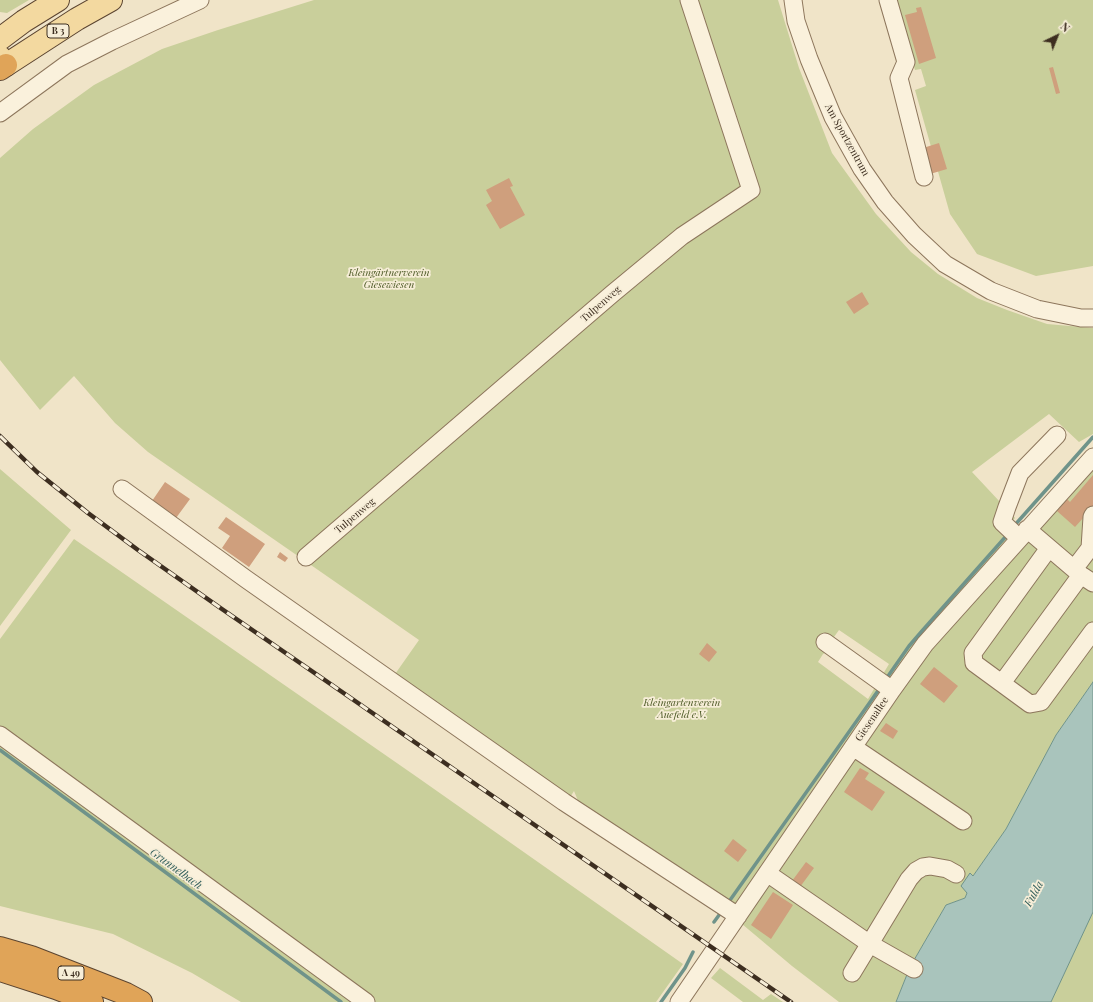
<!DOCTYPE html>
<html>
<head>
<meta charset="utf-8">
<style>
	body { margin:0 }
	#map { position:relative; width:1093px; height:1002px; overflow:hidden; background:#f0e4c8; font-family:"Playfair Display",serif }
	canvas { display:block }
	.north { position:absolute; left:1037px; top:16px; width:40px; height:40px; -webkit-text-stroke:3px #f7eed8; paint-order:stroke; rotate:43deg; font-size:11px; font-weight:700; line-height:16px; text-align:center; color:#3d2e20 }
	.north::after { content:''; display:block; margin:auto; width:14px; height:18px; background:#3d2e20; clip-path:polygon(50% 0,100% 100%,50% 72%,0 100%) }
</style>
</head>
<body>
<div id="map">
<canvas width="1093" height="1002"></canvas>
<div class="north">N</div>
</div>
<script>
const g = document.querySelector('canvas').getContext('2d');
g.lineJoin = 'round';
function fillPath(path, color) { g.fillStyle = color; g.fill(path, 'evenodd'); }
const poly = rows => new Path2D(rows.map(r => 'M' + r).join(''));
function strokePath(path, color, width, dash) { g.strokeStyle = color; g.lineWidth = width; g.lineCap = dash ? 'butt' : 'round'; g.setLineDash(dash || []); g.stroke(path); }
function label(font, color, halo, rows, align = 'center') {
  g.font = font + ' "Playfair Display",serif'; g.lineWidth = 3.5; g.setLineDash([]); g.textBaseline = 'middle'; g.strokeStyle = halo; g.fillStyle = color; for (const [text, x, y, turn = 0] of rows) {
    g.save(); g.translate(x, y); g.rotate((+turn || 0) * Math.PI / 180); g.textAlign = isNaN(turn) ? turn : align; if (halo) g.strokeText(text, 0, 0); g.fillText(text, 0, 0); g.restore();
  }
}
fillPath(poly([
	[0,0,29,0,7,13,0,12],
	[314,0,778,0,799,68,832,153,876,214,911,252,938,274,977,298,1007,310,1047,324,1093,328,1093,434,1079,442,1049,414,972,472,1015,518,1004,530,1023,547,1093,469,1093,682,1056,735,1006,829,973,876,970,874,967,893,965,898,946,905,910,967,896,1002,839,1002,792,966,742,924,581,808,574,791,569,799,393,677,419,640,148,452,115,423,74,376,40,410,0,360,0,158,33,129,94,85,162,49,218,30],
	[839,630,889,664,868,699,818,662,823,654,827,652,833,642,834,637],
	[894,0,1093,0,1093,266,1036,276,977,254,950,214,915,90,926,86,921,69,915,70],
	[0,469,71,530,0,626],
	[74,539,417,777,683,964,656,1002,374,1002,0,727,0,639],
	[0,743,355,1002,241,1002,192,973,113,934,0,906],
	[1093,912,1093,1002,1051,1002,1089,920],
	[720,968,763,1000,771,994,783,1002,743,1002,711,978]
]), '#c9cf9b');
const water = poly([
	[1093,682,1093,912,1051,1002,896,1002,910,967,946,905,965,898,967,893,961,886,970,873,973,876,1006,829,1056,735,1093,682]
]);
fillPath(water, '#a9c4bc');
strokePath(water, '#6f938a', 1);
strokePath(poly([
	[1014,526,1093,437],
	[886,679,909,646,922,631,1008,534],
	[0,750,341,1002],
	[728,903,880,688],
	[714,922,722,911],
	[661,1002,685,968,693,952]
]), '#6f938a', 3.5);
fillPath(poly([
	[921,7,936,58,919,64,905,15,917,12,916,8],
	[1053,67,1060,93,1056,94,1049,68],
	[939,143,947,169,930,174,923,148],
	[509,178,513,186,510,187,525,215,500,229,486,205,492,201,486,190],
	[862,292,869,304,854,314,846,302],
	[1093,475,1093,507,1075,527,1057,511,1067,499,1070,502],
	[165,482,190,499,176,518,152,501],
	[226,517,265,544,249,567,222,548,230,536,218,528],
	[280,552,288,558,285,562,277,557],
	[707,643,717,652,709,662,699,654],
	[934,667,958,686,944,703,920,684],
	[886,723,898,731,893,739,880,731],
	[860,768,869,773,865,779,885,792,872,811,844,792],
	[733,839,747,850,738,862,724,851],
	[806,862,814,868,800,887,792,881],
	[773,892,793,905,771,939,751,925]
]), '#cf9f7d');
const minor = poly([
	[793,0,796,21,809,59,833,117,862,169,885,202,914,235,945,264,991,291,1037,309,1081,318,1093,318],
	[888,0,906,62,899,78,924,177],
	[0,113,67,64,112,41,200,0],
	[122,489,246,579,564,802,738,916],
	[1027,529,1081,575,1093,583],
	[1019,538,1002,522,1007,507,1020,473,1057,435],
	[1049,548,973,653,974,663,1030,704,1041,702,1093,631],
	[306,557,612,294,682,236,751,190,689,0],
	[1074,569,1090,548,1092,517,1093,515],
	[825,642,892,690],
	[1002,683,1081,575],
	[0,735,366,1002],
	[853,747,963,821],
	[767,873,870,944,914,969],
	[852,973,909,879,916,871,923,867,930,866,947,869,956,874],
	[679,1002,892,690,925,644,1093,457]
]);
const major = poly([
	[0,39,24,21,58,0],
	[0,57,6,65,77,19,111,0]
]);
const highway = poly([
	[0,69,6,65],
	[0,948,31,957,126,994,141,1002],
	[0,970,56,988,92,1002]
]);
strokePath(minor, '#8d765c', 19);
strokePath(major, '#5b4430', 24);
strokePath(highway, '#5b4430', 24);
strokePath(minor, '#faf1dc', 17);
strokePath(major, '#f3d9a0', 22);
strokePath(highway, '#e0a458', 22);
const rail = poly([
	[0,436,37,472,88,513,138,550,219,607,791,1002]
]);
strokePath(rail, '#3d2e20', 4.5);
strokePath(rail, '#f7eed8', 3, [9]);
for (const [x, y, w] of [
	[58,31,22],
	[71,973,26]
]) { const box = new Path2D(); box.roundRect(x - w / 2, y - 7, w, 14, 3); g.fillStyle = '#f7eed8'; g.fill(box); strokePath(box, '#3d2e20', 1); }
label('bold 9px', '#3d2e20', null, [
	["B 3",58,31],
	["A 49",71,973]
]);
label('10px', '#3d2e20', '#f7eed8', [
	["Am Sportzentrum",847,140,61],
	["Tulpenweg",601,304,-41],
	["Tulpenweg",355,516,-40],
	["Giesenallee",872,719,-56]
]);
label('italic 10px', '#4d5a26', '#f7eed8', [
	["Kleingärtnerverein",389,273],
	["Giesewiesen",389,285],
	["Kleingartenverein",682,703],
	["Auefeld e.V.",682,715]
]);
label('italic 11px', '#2f5d5a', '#f7eed8', [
	["Grunnelbach",176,869,36],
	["Fulda",1034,894,-61]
]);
</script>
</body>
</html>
